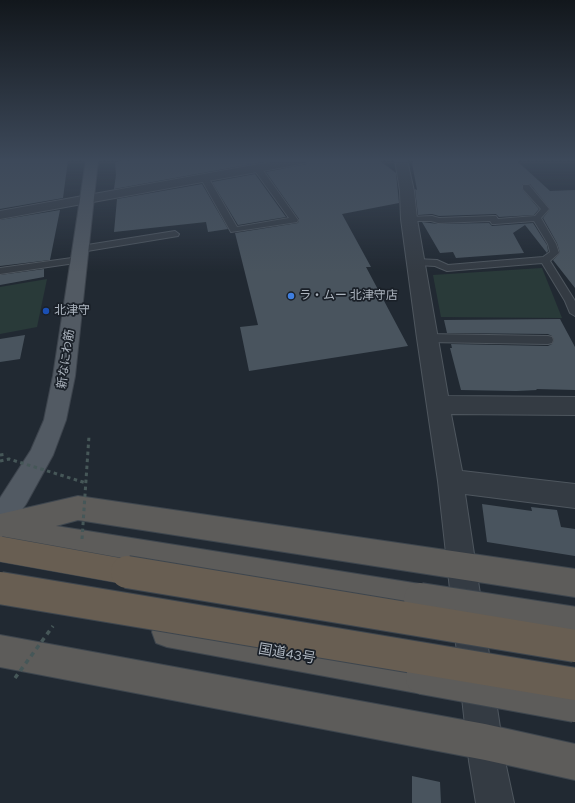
<!DOCTYPE html>
<html>
<head>
<meta charset="utf-8">
<style>
	body { margin:0 }
	canvas { display:block; background:#212932 }
</style>
</head>
<body>
<canvas width="575" height="803"></canvas>
<script>
const g = document.querySelector('canvas').getContext('2d');
g.lineJoin = 'round';
function fillPath(path, color) { g.fillStyle = color; g.fill(path, 'evenodd'); }
const poly = rows => new Path2D(rows.map(r => 'M' + r).join(''));
function strokePath(path, color, width, dash) { g.strokeStyle = color; g.lineWidth = width; g.lineCap = dash ? 'butt' : 'round'; g.setLineDash(dash || []); g.stroke(path); }
function label(font, color, halo, rows, align = 'center') {
  g.font = font + ' Karla,"Noto Sans JP",sans-serif'; g.lineWidth = 3.5; g.setLineDash([]); g.textBaseline = 'middle'; g.strokeStyle = halo; g.fillStyle = color; for (const [text, x, y, turn = 0] of rows) {
    g.save(); g.translate(x, y); g.rotate((+turn || 0) * Math.PI / 180); g.textAlign = isNaN(turn) ? turn : align; if (halo) g.strokeText(text, 0, 0); g.fillText(text, 0, 0); g.restore();
  }
}
fillPath(poly([
	[542,268,562,318,441,317,433,275],
	[47,279,37,327,0,334,0,287]
]), '#293a39');
fillPath(poly([
	[0,160,68,160,63,198,0,209],
	[137,160,274,160,114,189,116,175,115,162],
	[308,160,379,160,396,173,399,203,342,214,371,267,366,267,408,346,249,371,240,327,258,325,235,233,298,223,299,219,266,172,306,164],
	[413,160,516,160,550,191,575,190,575,288,553,260,560,253,557,243,543,218,550,209,530,184,522,184,522,189,539,209,534,215,499,217,496,214,439,216,432,214,418,215,415,189,417,190,412,163,413,163],
	[255,174,286,217,238,225,212,182],
	[202,184,228,229,208,232,206,222,114,232,117,199],
	[60,210,50,260,0,266,0,220],
	[422,222,438,224,489,223,492,226,533,223,547,245,548,251,547,253,525,225,513,233,524,253,456,258,453,252,440,253],
	[44,269,44,277,0,285,0,275],
	[560,319,575,347,575,390,536,389,537,390,516,391,461,390,450,348,452,348,451,344,548,346,552,344,554,340,552,336,548,334,447,333,444,320],
	[25,335,20,359,0,362,0,339],
	[482,504,532,511,531,507,557,510,561,527,575,529,575,556,487,542],
	[412,776,440,782,441,803,412,803]
]), '#49545e');
const service = poly([
	[254,166,260,166,298,220,297,222,231,232,200,177,201,175,204,175,208,177,237,227,289,218,253,168,254,166],
	[523,185,529,185,549,209,541,218,556,244,559,253,550,261,575,301,575,316,570,313,565,301,542,263,447,271,435,266,416,265,411,262,416,259,437,260,448,265,543,257,550,252,548,244,534,221,495,224,492,224,490,221,438,223,431,221,409,221,405,219,409,217,432,216,439,218,493,216,496,216,498,219,535,216,541,209,523,189,523,185],
	[175,231,179,234,178,236,81,252,77,249,81,246,175,231],
	[79,257,84,260,82,262,0,274,0,268,79,257],
	[427,334,548,336,552,337,553,340,552,343,548,344,427,342,423,341,422,338,423,335,427,334]
]);
const minor = poly([
	[281,160,307,160,306,163,301,164,0,219,0,211,281,160],
	[395,160,407,160,414,191,417,219,448,396,575,397,575,415,451,414,462,471,575,484,575,508,465,494,505,761,514,803,476,803,469,761,438,481,417,338,401,219,400,191,395,160]
]);
const primary = poly([
	[86,160,98,160,75,376,66,420,53,455,26,504,9,528,0,532,0,498,31,450,44,420,53,376,86,160]
]);
const trunk = poly([
	[78,496,575,569,575,597,78,520,56,526,420,584,430,589,435,599,430,609,420,614,0,542,0,514,78,496],
	[167,617,422,662,434,666,438,678,434,690,422,694,167,647,156,643,152,632,156,621,167,617],
	[0,635,485,724,575,744,575,780,485,760,0,667,0,635]
]);
strokePath(service, '#4e565e', 2);
strokePath(minor, '#4e565e', 2);
strokePath(primary, '#3d444d', 2);
strokePath(trunk, '#3e464e', 2);
strokePath(poly([
	[0,455,7,454]
]), '#465758', 3, [3.5, 3.5]);
fillPath(service, '#343b43');
fillPath(minor, '#343b43');
fillPath(primary, '#525a63');
fillPath(trunk, '#5d5c5a');
const trunkBridge = poly([
	[420,599,575,623],
	[422,678,575,706]
]);
const motorwayBridgeFar1 = poly([
	[0,549,133,573]
]);
const motorwayBridge = poly([
	[127,572,575,646],
	[0,588,575,684]
]);
strokePath(trunkBridge, '#3e464e', 34, []);
strokePath(motorwayBridgeFar1, '#3e464e', 26, []);
strokePath(motorwayBridge, '#3e464e', 34, []);
strokePath(poly([
	[0,461,9,459,86,483],
	[82,539,89,436]
]), '#465758', 3, [3.5, 3.5]);
strokePath(poly([
	[15,678,53,626]
]), '#465758', 3.5, [4.5, 4.5]);
strokePath(trunkBridge, '#5d5c5a', 32);
strokePath(motorwayBridgeFar1, '#685e52', 25);
strokePath(motorwayBridge, '#685e52', 32);
const sky = g.createLinearGradient(0, 0, 0, 272);
sky.addColorStop(0, '#12171c');
sky.addColorStop(0.59, '#3d495a');
sky.addColorStop(1, '#3d495a00');
g.fillStyle = sky;
g.fillRect(0, 0, 575, 272);
for (const [x, y, r, color] of [
	[291,296,4,"#3f7fe0"],
	[46,311,4,"#1a4fb4"]
]) { const dot = new Path2D(); dot.arc(x, y, r, 0, 2 * Math.PI); g.fillStyle = color; g.fill(dot); strokePath(dot, '#1a2028', 1.5); }
label('12px', '#aeb6c0', '#1a2028', [
	["ラ・ムー 北津守店",299,296],
	["北津守",54,311]
], 'left');
label('12px', '#aeb6c0', '#1a2028', [
	["新なにわ筋",66,359,-82]
]);
label('14px', '#aeb6c0', '#1a2028', [
	["国道43号",287,654,10]
]);
</script>
</body>
</html>
